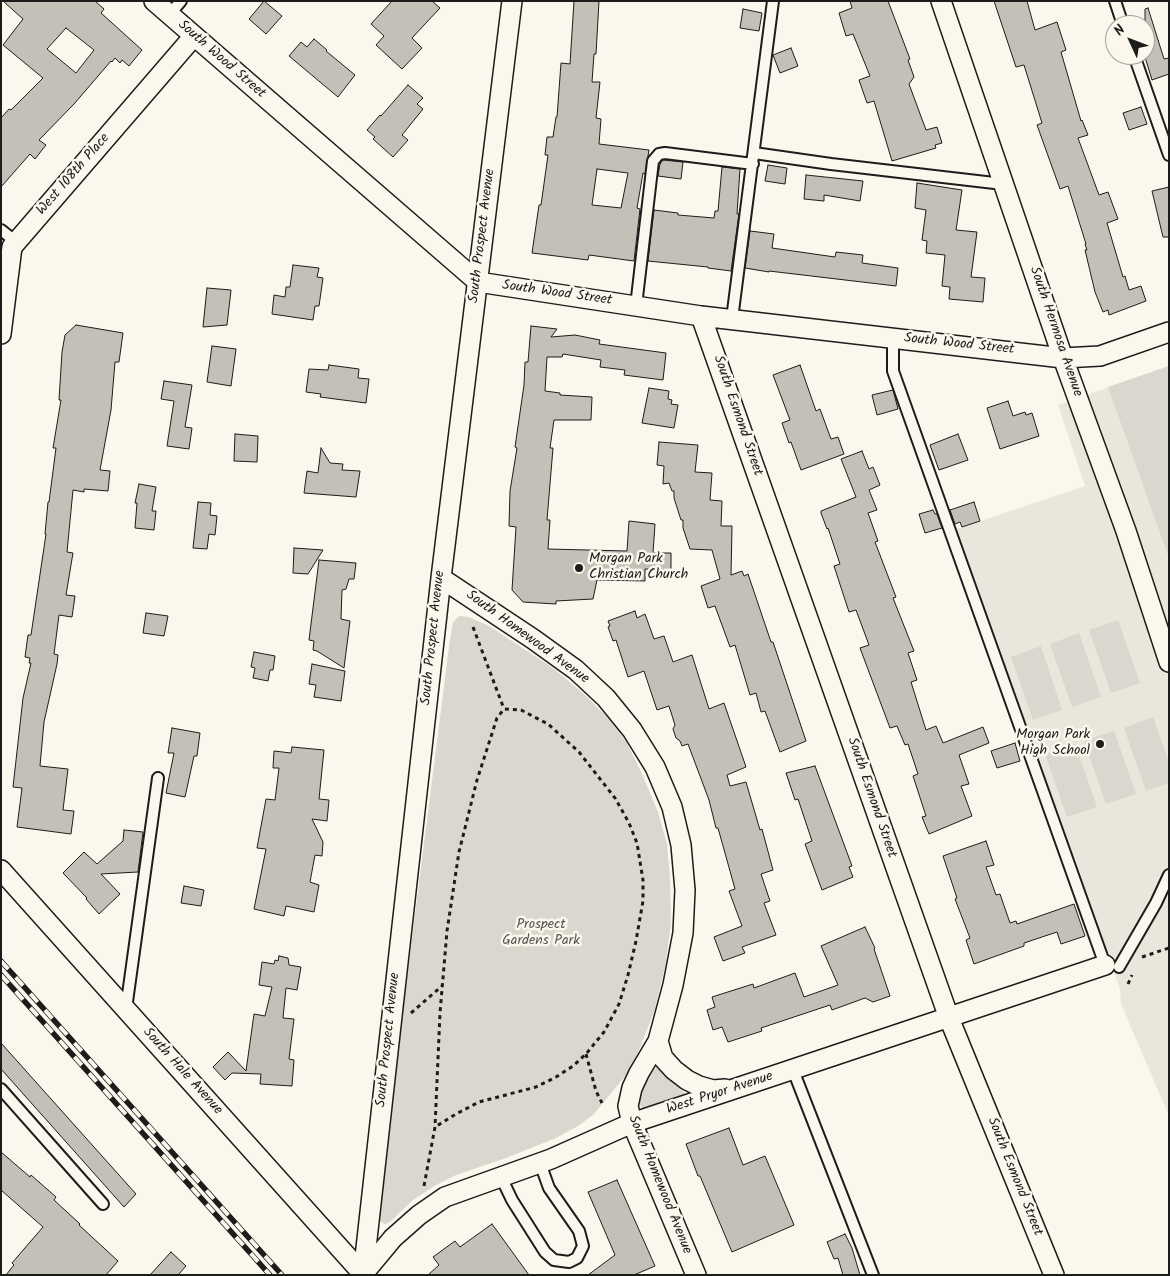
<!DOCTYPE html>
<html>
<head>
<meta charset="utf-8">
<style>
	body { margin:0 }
	#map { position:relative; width:1170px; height:1276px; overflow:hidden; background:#fbf7ec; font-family:Kalam,sans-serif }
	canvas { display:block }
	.frame { position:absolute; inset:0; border:2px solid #1c1c1c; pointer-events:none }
	.north { position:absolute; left:1105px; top:15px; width:50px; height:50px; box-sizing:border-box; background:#fbf7ec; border:1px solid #a29f99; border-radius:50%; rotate:313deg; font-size:14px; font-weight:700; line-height:20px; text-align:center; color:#1c1c1c }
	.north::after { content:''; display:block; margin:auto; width:18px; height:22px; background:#1c1c1c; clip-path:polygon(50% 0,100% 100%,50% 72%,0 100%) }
</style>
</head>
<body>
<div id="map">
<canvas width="1170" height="1276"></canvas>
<div class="frame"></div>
<div class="north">N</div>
</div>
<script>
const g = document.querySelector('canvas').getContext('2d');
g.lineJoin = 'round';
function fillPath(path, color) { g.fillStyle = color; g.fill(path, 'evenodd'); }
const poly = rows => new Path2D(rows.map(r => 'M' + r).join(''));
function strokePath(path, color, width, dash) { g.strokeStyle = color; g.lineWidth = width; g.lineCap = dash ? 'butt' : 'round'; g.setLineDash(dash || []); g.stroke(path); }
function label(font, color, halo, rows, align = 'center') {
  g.font = font + ' Kalam,sans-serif'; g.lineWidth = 5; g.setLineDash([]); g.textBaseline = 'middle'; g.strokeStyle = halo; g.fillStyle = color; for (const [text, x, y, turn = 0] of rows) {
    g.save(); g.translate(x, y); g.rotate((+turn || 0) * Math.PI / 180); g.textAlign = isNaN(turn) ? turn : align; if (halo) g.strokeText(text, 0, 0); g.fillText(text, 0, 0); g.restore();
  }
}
fillPath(poly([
	[1169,366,1169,1116,1121,1004,1120,989,954,530,1085,486,1058,405]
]), '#eae6dc');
fillPath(poly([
	[1169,366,1169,558,1108,387],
	[459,616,469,617,489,626,553,668,584,694,608,718,627,743,643,776,658,812,667,844,670,878,671,924,665,967,654,1012,639,1050,626,1075,594,1114,578,1126,556,1138,506,1158,456,1175,436,1185,413,1200,390,1222,385,1224,377,1220,377,1214,450,639,453,622],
	[1118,620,1140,683,1111,693,1089,630],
	[1079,633,1101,697,1072,707,1050,644],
	[1041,646,1062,710,1033,720,1011,657],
	[1153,717,1169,762,1169,783,1146,791,1124,728],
	[1114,731,1136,794,1106,804,1084,741],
	[1075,744,1097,807,1067,817,1045,754],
	[658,1067,667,1078,685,1093,682,1097,650,1108,642,1108,637,1101,638,1094,652,1070]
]), '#dad7ce');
const building = poly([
	[3,1,95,1,104,9,101,13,142,50,129,66,122,60,120,63,115,58,112,62,111,61,74,104,39,140,46,145,35,159,30,154,1,187,1,118,9,109,11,110,43,78,3,45,23,19,3,1],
	[66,28,94,50,76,73,47,49,66,28],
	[264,1,282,16,266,34,249,19,264,1],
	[392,1,432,1,440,8,412,38,422,48,402,69,376,45,384,36,371,24,392,1],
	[574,1,599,1,596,54,594,54,592,82,600,82,596,118,601,119,599,144,649,150,645,174,643,173,637,208,640,209,634,261,589,255,588,260,532,253,539,205,541,205,548,155,545,155,547,137,553,137,556,117,557,117,561,63,570,64,574,1],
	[597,169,628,173,621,208,592,205,597,169],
	[850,1,888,1,910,59,908,60,914,77,909,84,926,130,937,127,942,143,935,145,936,148,892,161,874,101,867,103,859,80,870,76,853,34,846,36,839,13,852,8,850,1],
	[994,1,1027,1,1035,30,1057,22,1066,50,1061,52,1081,121,1082,120,1088,135,1078,138,1099,195,1108,192,1118,219,1107,223,1123,277,1125,276,1129,290,1141,286,1146,301,1109,315,1108,310,1103,312,1095,292,1085,250,1087,250,1085,244,1086,244,1068,186,1060,189,1037,125,1042,123,1024,65,1016,67,994,1],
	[1148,8,1164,59,1169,58,1169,74,1152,80,1145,57,1145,9,1148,8],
	[743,9,762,13,759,31,740,28,743,9],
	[314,39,327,50,326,51,355,75,338,97,289,56,301,42,307,47,314,39],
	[791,48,798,66,780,73,773,55,791,48],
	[408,85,423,98,417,104,423,109,402,135,408,140,393,157,373,139,375,137,367,130,380,115,381,116,408,85],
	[1141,107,1147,124,1129,130,1123,113,1141,107],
	[663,160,683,162,681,179,658,176,660,164,663,160],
	[768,165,787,168,785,184,765,181,768,165],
	[722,167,740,169,737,214,739,214,731,271,708,268,708,267,648,261,654,210,678,213,678,215,714,218,715,211,718,211,722,167],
	[806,175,863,181,860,201,824,195,824,201,804,199,806,175],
	[917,183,962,190,956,230,977,232,971,277,985,278,983,302,949,299,950,287,942,286,945,255,926,253,927,241,922,240,926,210,915,208,917,183],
	[1169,187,1169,237,1163,237,1152,191,1169,187],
	[750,231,774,234,772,248,835,257,836,252,863,255,862,263,898,268,896,286,769,271,769,272,745,268,750,231],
	[293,265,319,268,317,277,323,278,319,306,315,306,313,320,272,314,274,295,285,297,286,287,290,287,293,265],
	[207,288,231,290,227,325,203,327,207,288],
	[76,325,123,333,119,362,115,362,111,410,100,470,110,471,108,491,84,489,84,492,73,490,67,552,73,553,66,595,75,596,72,617,59,615,54,654,58,655,57,664,44,722,40,766,68,769,63,810,74,811,71,834,17,827,22,788,13,787,23,698,31,663,29,663,30,658,25,657,28,635,31,635,46,534,45,534,48,502,49,502,56,448,53,448,61,400,59,400,62,352,65,335,76,325],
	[531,326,557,329,551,337,575,335,600,340,599,344,666,353,663,380,624,375,625,370,600,367,601,360,563,354,562,357,547,357,545,391,560,393,560,395,592,397,591,420,554,420,550,448,553,448,547,520,550,520,548,549,627,551,629,521,655,524,653,553,671,553,671,570,645,569,645,581,597,580,593,599,556,601,556,604,523,602,512,590,516,527,509,526,510,491,517,448,515,447,524,385,525,362,528,362,531,326],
	[212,346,236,349,231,386,207,382,212,346],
	[329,365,359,369,358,378,369,379,366,403,320,397,321,394,306,392,309,369,328,370,329,365],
	[800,365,816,411,820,409,831,439,838,437,844,454,801,470,791,442,789,443,782,423,790,420,773,375,800,365],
	[164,381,192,385,185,427,192,428,189,449,167,446,174,401,161,399,164,381],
	[649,388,669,391,668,399,672,400,671,404,678,405,674,428,642,423,649,388],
	[893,390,898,409,877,415,872,395,893,390],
	[1008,401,1013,416,1025,412,1026,415,1032,413,1039,436,1000,449,987,408,1008,401],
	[235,434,258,436,257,462,234,461,235,434],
	[958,434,968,460,939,470,930,445,958,434],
	[659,442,698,445,695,472,712,473,710,500,722,501,721,526,732,526,731,575,742,571,744,576,748,574,771,642,773,642,806,741,780,752,765,711,761,712,756,693,750,695,735,645,730,647,715,606,708,608,701,586,720,579,712,550,690,549,683,528,683,520,681,520,674,498,674,491,672,491,669,483,663,484,664,466,657,465,659,442],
	[321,448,330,463,343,464,342,470,360,471,356,497,304,493,307,471,318,473,321,448],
	[862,451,869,469,873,467,880,485,869,490,877,510,868,513,878,541,875,542,896,597,893,598,914,651,908,653,917,680,911,682,926,730,936,726,943,743,983,727,989,743,959,755,969,784,961,786,972,816,929,834,922,817,926,816,913,776,918,774,908,744,905,745,897,726,890,728,860,648,869,645,856,610,849,612,834,566,840,564,828,528,827,529,821,513,821,511,856,497,841,459,862,451],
	[139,484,156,487,152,511,156,511,154,530,135,528,137,503,135,503,139,484],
	[198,502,211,503,210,515,217,516,215,535,209,534,207,549,193,548,198,502],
	[974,502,980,521,962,527,960,522,955,524,950,510,974,502],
	[933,510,935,514,937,514,942,528,925,533,919,514,933,510],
	[294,548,323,550,308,574,293,573,294,548],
	[319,560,356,563,354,579,349,579,346,589,342,590,341,619,350,621,344,668,317,651,313,650,314,641,309,640,319,560],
	[635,611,637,618,645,614,654,639,664,636,673,662,692,655,709,709,724,703,746,767,727,775,730,786,746,782,760,830,762,829,773,870,761,874,770,901,764,903,776,935,742,947,745,953,723,961,714,937,742,926,729,891,735,889,718,828,716,828,709,800,688,744,682,746,680,741,676,738,673,729,675,725,669,706,657,710,644,671,628,677,616,640,613,641,608,627,610,626,608,621,635,611],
	[146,613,168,616,164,636,143,633,146,613],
	[254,652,275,656,273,670,270,670,268,681,253,678,255,668,251,667,254,652],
	[312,664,345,671,341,701,314,697,316,685,309,684,312,664],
	[172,728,200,733,197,756,194,756,185,797,166,793,174,753,168,753,172,728],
	[1015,743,1020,761,997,768,991,751,1015,743],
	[292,747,324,750,319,799,329,800,327,821,312,819,323,842,322,856,315,855,310,882,319,885,314,912,286,906,284,916,254,909,266,849,257,848,266,799,275,800,279,768,273,768,274,751,291,753,292,747],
	[815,766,852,866,849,867,853,877,822,890,805,844,812,841,798,799,795,800,786,773,815,766],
	[124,830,143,832,138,872,101,874,120,894,99,914,86,899,87,898,63,873,84,852,97,864,123,841,124,830],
	[986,841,994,865,986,867,996,895,1000,894,1010,923,1016,921,1017,924,1074,904,1085,936,1061,944,1057,932,1024,943,1024,946,974,964,966,940,970,938,955,899,957,898,943,856,986,841],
	[184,886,204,890,201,906,181,903,184,886],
	[865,927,875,948,874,949,890,996,873,1002,865,998,832,1010,830,1005,761,1028,762,1031,728,1042,722,1027,713,1030,707,1010,715,1007,712,997,753,984,754,988,795,973,804,997,838,985,821,946,865,927],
	[279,956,288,958,289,965,301,967,297,990,286,988,283,1018,294,1019,289,1059,294,1060,292,1086,260,1084,261,1074,232,1073,225,1080,213,1067,228,1052,246,1071,254,1014,265,1016,272,987,259,985,262,962,274,964,275,960,278,961,279,956],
	[1,1043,136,1194,124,1207,1,1069,1,1043],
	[729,1128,743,1165,765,1156,794,1225,732,1252,700,1176,698,1176,686,1144,729,1128],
	[1,1152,30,1177,31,1175,56,1197,54,1200,80,1224,79,1225,118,1261,106,1275,6,1275,14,1265,12,1263,43,1227,1,1190,1,1152],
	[617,1180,655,1266,634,1275,588,1275,615,1255,588,1192,617,1180],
	[492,1224,529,1275,428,1275,439,1265,433,1257,455,1241,460,1247,492,1224],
	[845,1234,852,1248,860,1275,843,1275,838,1258,834,1259,827,1242,845,1234],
	[171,1252,186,1266,178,1275,150,1275,171,1252]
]);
fillPath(building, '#c3c0b8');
strokePath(building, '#1c1c1c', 1);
const service = poly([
	[1115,1,1123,25],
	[169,15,181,1],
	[1134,55,1169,155],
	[754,153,831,164,1003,184],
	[1,230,16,242],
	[636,306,653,161,659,154,665,153,753,164],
	[732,319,773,1],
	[893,338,893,371,1105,965],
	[1119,967,1156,903,1169,875],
	[126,1009,158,778],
	[793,1070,873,1275],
	[1,1089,103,1204],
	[501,1177,512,1200,545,1252,554,1260,569,1262,577,1258,583,1246,579,1231,549,1188,540,1163]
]);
const minor = poly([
	[154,1,478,282,701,316,1063,358,1100,356,1169,332],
	[941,1,1063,358,1126,531,1169,662],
	[701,316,949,1018,1054,1275],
	[1,334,12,247,194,36],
	[441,578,533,639,576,670,606,698,632,730,655,767,672,807,681,845,685,890,683,933,673,985,658,1041,639,1073,632,1088,628,1106,632,1123,696,1275],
	[1,870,363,1274,393,1238,419,1215,445,1197,551,1159,632,1123,1105,965],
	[658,1041,663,1058,674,1070,687,1080,699,1086,713,1090,725,1089],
	[363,1275,441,578,512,1]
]);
strokePath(service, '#1c1c1c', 14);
strokePath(minor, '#1c1c1c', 22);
strokePath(poly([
	[473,627,504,709],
	[1142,957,1169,948],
	[1128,984,1132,975],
	[411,1013,442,986],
	[586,1054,596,1091,602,1103],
	[424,1186,435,1127,440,1013,447,931,459,852,477,780,497,718,504,709,521,710,548,724,579,752,615,798,629,823,637,843,643,880,643,901,636,941,628,975,619,1004,604,1032,586,1054,573,1066,556,1077,536,1087,479,1102,456,1114,435,1127]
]), '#1c1c1c', 3, [4, 4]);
strokePath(service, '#fbf7ec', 10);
strokePath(minor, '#fbf7ec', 19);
const rail = poly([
	[1,961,282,1275],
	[1,975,270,1275]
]);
strokePath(rail, '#1c1c1c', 5.5);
strokePath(rail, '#fbf7ec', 4, [11]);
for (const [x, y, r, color] of [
	[579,568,5,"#1c1c1c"],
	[1100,744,5,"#1c1c1c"]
]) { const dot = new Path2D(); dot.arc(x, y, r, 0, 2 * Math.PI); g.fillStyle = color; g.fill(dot); strokePath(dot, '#fbf7ec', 2); }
label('14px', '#1c1c1c', '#fbf7ec', [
	["South Wood Street",221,60,41],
	["West 108th Place",74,175,-49],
	["South Prospect Avenue",483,236,-83],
	["South Wood Street",557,294,8],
	["South Hermosa Avenue",1055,332,71],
	["South Wood Street",959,345,6],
	["South Esmond Street",737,416,71],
	["South Prospect Avenue",434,638,-84],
	["South Homewood Avenue",527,638,36],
	["South Esmond Street",871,798,71],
	["South Prospect Avenue",389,1040,-84],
	["South Hale Avenue",182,1072,48],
	["West Pryor Avenue",720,1094,-18],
	["South Esmond Street",1014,1177,68],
	["South Homewood Avenue",659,1185,68]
]);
label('14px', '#1c1c1c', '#fbf7ec', [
	["Morgan Park",589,560],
	["Christian Church",589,576],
	["Morgan Park",1090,736,"right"],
	["High School",1090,752,"right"]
], 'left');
label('14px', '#555451', '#fbf7ec', [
	["Prospect",541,926],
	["Gardens Park",541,942]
]);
</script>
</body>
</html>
